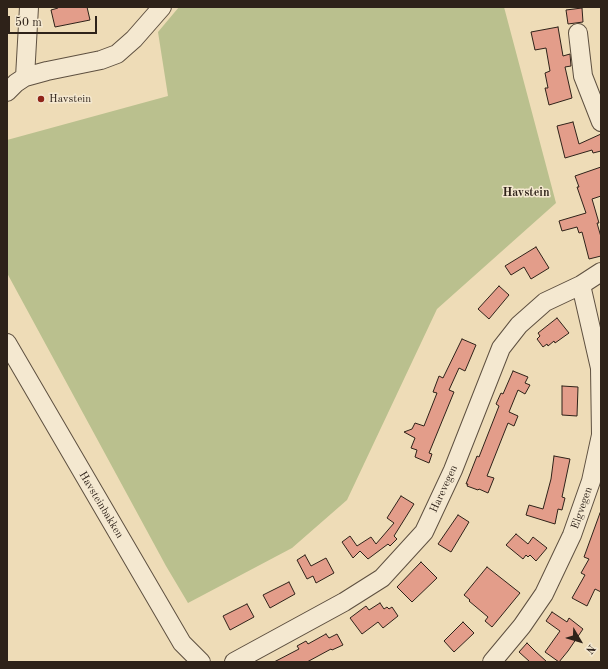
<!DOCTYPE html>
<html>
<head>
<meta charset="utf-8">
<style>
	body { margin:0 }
	#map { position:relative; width:608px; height:669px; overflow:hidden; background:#eedcb7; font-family:"Old Standard TT",serif }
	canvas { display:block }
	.frame { position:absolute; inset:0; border:8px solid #2e2219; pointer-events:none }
	.north { position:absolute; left:560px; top:621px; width:40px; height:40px; -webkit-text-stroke:3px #f4e8d0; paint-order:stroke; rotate:128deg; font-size:11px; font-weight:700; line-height:16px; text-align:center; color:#2e2219 }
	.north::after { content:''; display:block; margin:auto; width:14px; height:18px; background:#2e2219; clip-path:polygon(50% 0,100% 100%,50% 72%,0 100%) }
	.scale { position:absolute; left:8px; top:16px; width:89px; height:18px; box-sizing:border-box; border:2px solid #2e2219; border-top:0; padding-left:5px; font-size:12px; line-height:14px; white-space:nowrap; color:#2e2219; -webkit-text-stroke:3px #f4e8d0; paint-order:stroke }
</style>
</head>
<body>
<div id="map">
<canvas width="608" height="669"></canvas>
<div class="frame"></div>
<div class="north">N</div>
<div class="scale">50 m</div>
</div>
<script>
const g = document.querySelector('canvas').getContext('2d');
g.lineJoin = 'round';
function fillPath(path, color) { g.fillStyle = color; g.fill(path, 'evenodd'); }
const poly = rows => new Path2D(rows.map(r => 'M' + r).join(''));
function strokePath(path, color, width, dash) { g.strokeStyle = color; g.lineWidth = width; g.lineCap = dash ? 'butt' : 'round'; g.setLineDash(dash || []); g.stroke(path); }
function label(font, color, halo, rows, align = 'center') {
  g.font = font + ' "Old Standard TT",serif'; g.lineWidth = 3; g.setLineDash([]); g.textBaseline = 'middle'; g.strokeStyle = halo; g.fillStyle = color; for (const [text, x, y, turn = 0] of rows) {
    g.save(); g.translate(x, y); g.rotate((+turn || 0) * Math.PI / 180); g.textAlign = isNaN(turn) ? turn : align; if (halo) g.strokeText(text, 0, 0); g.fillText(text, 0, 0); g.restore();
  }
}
fillPath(poly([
	[179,7,504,7,556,203,437,309,347,500,292,548,188,603,166,566,7,273,7,140,168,96,158,32]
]), '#bac08e');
const building = poly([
	[57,7,87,7,90,20,55,27,51,10,58,8,57,7],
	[582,8,583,22,568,24,566,10,582,8],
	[558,27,563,56,570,54,571,66,565,67,572,98,549,105,545,88,548,88,545,73,550,71,546,48,535,50,531,32,558,27],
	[573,122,579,144,601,134,601,151,593,153,592,150,565,158,557,126,573,122],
	[601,167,601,196,592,199,599,223,597,223,601,237,601,256,589,259,582,232,579,233,577,227,562,231,559,221,586,213,577,187,579,187,575,176,601,167],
	[536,247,549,268,531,279,524,267,511,275,505,266,536,247],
	[499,286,509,295,489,319,478,309,499,286],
	[557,318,569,333,555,343,554,341,548,346,547,344,543,347,537,339,540,336,538,333,557,318],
	[462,339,476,345,465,371,459,368,449,390,454,392,429,453,432,454,429,463,415,457,417,450,411,448,415,438,404,432,412,429,415,423,424,426,437,393,433,392,439,376,443,378,462,339],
	[513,371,528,377,525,383,530,385,525,394,518,390,509,412,518,416,514,426,508,423,487,476,494,478,488,493,479,489,478,490,467,486,468,484,466,484,477,456,479,457,499,406,496,404,501,393,503,394,513,371],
	[562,386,578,387,577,416,562,415,562,386],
	[554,456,570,459,562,497,565,498,562,510,558,509,555,524,526,515,529,505,543,509,551,479,554,456],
	[401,496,414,504,394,536,397,539,390,546,388,544,368,559,360,551,353,558,342,542,350,536,357,546,371,537,376,544,394,523,387,518,401,496],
	[600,513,601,513,601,592,595,589,587,606,572,598,585,575,581,573,589,559,584,557,600,513],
	[458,515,469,522,451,552,438,544,458,515],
	[516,534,528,544,533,537,547,548,536,561,530,555,528,557,526,555,523,559,506,545,516,534],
	[305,555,311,566,326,558,334,573,316,583,313,576,307,579,297,560,305,555],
	[421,562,437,578,412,602,397,587,421,562],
	[487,567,520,593,492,627,485,621,488,617,469,601,470,600,464,595,487,567],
	[289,582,295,594,270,608,263,595,289,582],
	[380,603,384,609,387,607,389,609,392,607,398,616,383,628,378,622,362,634,350,618,366,606,369,610,380,603],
	[247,604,254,617,230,630,223,616,247,604],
	[552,612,567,622,569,618,583,629,568,651,559,662,545,652,560,631,546,621,552,612],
	[463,622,474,633,454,652,444,641,463,622],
	[326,634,329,638,337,634,343,645,332,650,331,649,307,662,274,662,299,649,297,646,306,641,308,644,326,634],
	[527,643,535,651,547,662,530,662,519,652,527,643]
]);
fillPath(building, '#e39d8a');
strokePath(building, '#2e2219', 1);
const minor = poly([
	[578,33,583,76,601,122],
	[25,77,47,71,101,60,117,54,134,39,162,7],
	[7,92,16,83,25,77,29,7],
	[7,343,182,643,201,662],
	[234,662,344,602,382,578,424,532,453,470,501,348,519,325,545,302,581,285,601,272],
	[492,662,522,626,544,594,572,535,591,481,601,435,600,368,581,285]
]);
strokePath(minor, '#5e5040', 20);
strokePath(minor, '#f4e8d0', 18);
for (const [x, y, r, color] of [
	[41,99,4,"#8f2418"]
]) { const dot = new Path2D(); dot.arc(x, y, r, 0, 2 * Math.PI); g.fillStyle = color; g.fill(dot); strokePath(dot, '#f4e8d0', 1.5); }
label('11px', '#2e2219', '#f4e8d0', [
	["Havstein",49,99]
], 'left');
label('11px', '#2e2219', '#f4e8d0', [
	["Harevegen",444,489,-65],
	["Havsteinbakken",101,505,59],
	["Elgvegen",582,508,-71]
]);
label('bold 12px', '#2e2219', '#f4e8d0', [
	["Havstein",526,193]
]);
</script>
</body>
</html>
